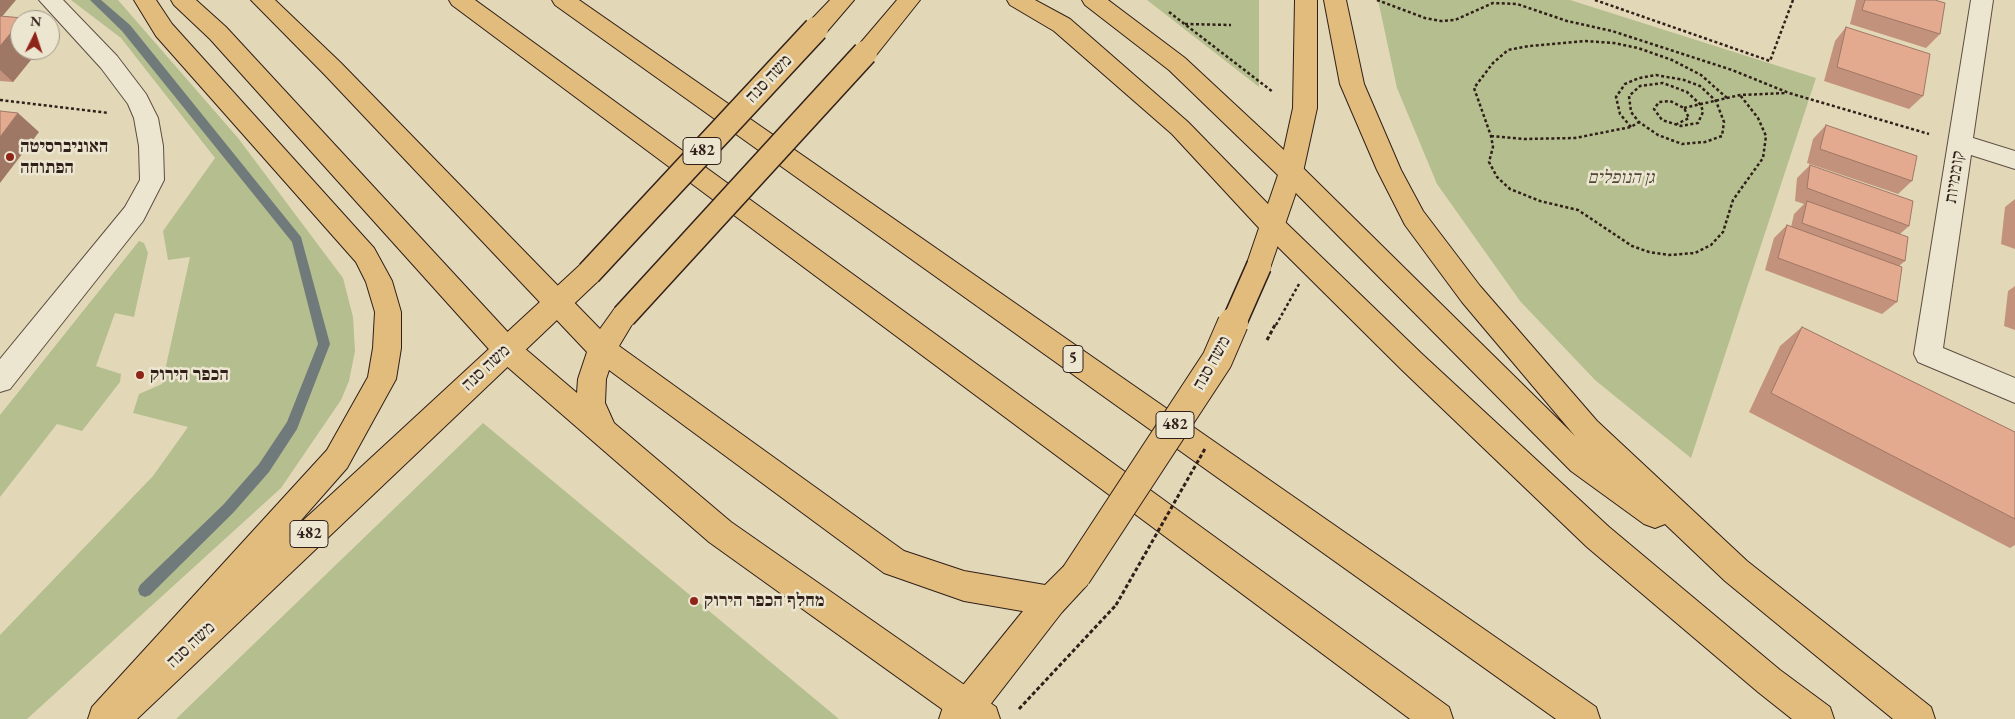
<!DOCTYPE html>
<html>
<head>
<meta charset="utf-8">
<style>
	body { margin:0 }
	#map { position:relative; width:2015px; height:719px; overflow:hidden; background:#e2d8b8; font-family:"EB Garamond",serif }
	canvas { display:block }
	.north { position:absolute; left:10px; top:10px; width:50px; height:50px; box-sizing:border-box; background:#ece6d1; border:1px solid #a19687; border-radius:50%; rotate:4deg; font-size:14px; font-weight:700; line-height:20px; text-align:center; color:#311f19 }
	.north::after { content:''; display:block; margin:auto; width:18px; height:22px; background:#8f2418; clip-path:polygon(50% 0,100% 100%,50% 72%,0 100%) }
</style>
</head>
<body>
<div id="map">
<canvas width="2015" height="719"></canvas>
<div class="north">N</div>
</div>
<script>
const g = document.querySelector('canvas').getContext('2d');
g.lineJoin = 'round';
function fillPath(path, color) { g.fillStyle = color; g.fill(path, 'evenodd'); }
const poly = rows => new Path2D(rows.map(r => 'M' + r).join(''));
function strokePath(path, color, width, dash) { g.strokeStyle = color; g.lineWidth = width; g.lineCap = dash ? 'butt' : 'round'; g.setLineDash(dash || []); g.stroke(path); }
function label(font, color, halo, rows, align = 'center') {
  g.font = font + ' "EB Garamond","Frank Ruhl Libre",serif'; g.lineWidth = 5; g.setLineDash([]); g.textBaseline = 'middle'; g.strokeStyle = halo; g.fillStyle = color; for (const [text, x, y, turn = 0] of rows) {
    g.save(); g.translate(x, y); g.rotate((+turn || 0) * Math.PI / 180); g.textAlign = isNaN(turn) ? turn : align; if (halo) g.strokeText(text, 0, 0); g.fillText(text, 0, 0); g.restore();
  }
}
fillPath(poly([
	[71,0,118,0,238,138,343,278,353,317,355,351,349,381,341,400,281,488,27,719,0,719,0,635,153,476,188,427,133,413,139,394,162,384,190,257,168,260,163,231,215,158,121,38],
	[1147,0,1259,0,1259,87],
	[1378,0,1570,0,1816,78,1691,458,1595,380,1520,301,1437,184,1397,88],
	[139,241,144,243,148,253,134,317,115,313,96,366,121,374,120,382,82,431,57,424,0,497,0,415],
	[483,423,839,719,176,719]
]), '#b4be8e');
fillPath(poly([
	[90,0,101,0,130,25,301,237,330,344,297,429,269,472,233,513,150,595,145,597,140,595,138,590,140,585,223,505,259,464,287,422,318,344,292,242,122,31,90,0]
]), '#717a7a');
const minor = poly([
	[39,0,63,0,117,56,146,94,158,118,163,146,164,180,143,221,10,389,0,392,0,359,125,207,140,180,139,146,134,118,128,104,101,68,39,0],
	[1971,0,1993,0,1973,138,2015,151,2015,169,1971,155,1943,348,2015,378,2015,403,1918,362,1914,354,1971,0]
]);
const primary = poly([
	[830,0,854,0,824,35,816,37,808,35,805,29,808,23,830,0],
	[1007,0,1035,0,1070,19,1188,122,1268,204,1279,172,1293,108,1295,0,1317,0,1317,108,1303,172,1268,274,1259,277,1250,274,1246,266,1259,228,1172,134,1054,31,1010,5,1007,0],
	[589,262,598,265,602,273,598,281,137,719,97,719,101,707,580,265,589,262],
	[1076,560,1087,565,1091,575,1087,585,1062,612,979,719,939,719,943,707,955,695,1040,590,1065,565,1076,560]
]);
const motorway = poly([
	[134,0,156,0,172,24,374,248,392,281,401,312,401,348,396,379,347,468,126,719,88,719,92,707,327,450,368,377,373,348,375,312,366,282,356,262,156,36,134,0],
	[171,0,196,0,226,27,516,341,577,393,578,379,587,352,325,75,251,0,275,0,341,63,600,329,615,308,624,305,633,308,637,316,619,346,904,551,964,571,1051,586,1062,590,1067,601,1062,612,1051,616,964,601,884,573,609,370,606,379,605,403,614,423,731,522,996,707,1000,719,956,719,709,542,496,357,210,39,174,5,171,0],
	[449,0,475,0,1449,707,1453,719,1410,719,452,5,449,0],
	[552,0,579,0,1596,707,1600,719,1556,719,555,5,552,0],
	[897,0,920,0,873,59,865,61,857,59,854,53,857,47,897,0],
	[1082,0,1108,0,1185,58,1300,165,1575,436,1462,302,1405,225,1377,170,1340,84,1324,0,1346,0,1364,84,1401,170,1423,211,1480,286,1597,421,1747,561,1931,707,1935,719,1893,719,1725,581,1665,524,1655,528,1644,524,1571,471,1282,179,1169,70,1085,5,1082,0],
	[1272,215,1281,218,1422,354,1609,527,1780,670,1830,707,1834,719,1792,719,1758,692,1587,547,1402,370,1263,232,1259,225,1263,218,1272,215]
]);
strokePath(minor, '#5d4d41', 2);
strokePath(primary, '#311f19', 2);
strokePath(motorway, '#311f19', 2);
strokePath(poly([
	[1377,0,1425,18,1441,21,1455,20,1493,3,1517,4,1567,21,1612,31,1732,70,1789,93,1929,134],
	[1595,0,1770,61,1793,0],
	[1169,12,1273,92],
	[1185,24,1231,25],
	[1727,98,1701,75,1672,60,1638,48,1614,43,1585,41,1529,46,1508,50,1493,63,1474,88,1491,136,1493,147,1489,162,1497,177,1510,189,1540,201,1578,210,1632,246,1649,252,1669,255,1695,253,1711,245,1723,232,1733,200,1763,158,1766,136,1758,118,1740,95],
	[0,100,109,113],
	[1684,108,1740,95,1786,93],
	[1631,127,1620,114,1616,97,1625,84,1639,78,1656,75,1684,80,1700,86,1716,101,1724,122,1722,136,1705,142,1682,144,1658,135,1639,122,1631,112,1629,96,1640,86,1663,83,1687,92,1701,105,1703,112,1698,123,1681,126,1662,120,1654,109,1659,102,1670,101,1684,108,1689,118,1677,124],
	[1491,136,1524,139,1575,138,1631,127,1639,122]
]), '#311f19', 2.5, [3, 2.5]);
strokePath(poly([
	[1019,709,1116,605]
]), '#311f19', 3, [4, 2.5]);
fillPath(minor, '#ece6d1');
fillPath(primary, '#e1bc7c');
fillPath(motorway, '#e1bc7c');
const primaryBridgeFar1 = poly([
	[589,273,816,29],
	[1233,325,1259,266]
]);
const primaryBridge = poly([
	[1076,575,1217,360,1233,323]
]);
const motorwayBridge = poly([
	[624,316,865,53]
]);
strokePath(primaryBridgeFar1, '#311f19', 27, []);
strokePath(primaryBridge, '#311f19', 32, []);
strokePath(motorwayBridge, '#311f19', 27, []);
strokePath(poly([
	[1276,325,1299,284]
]), '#311f19', 2.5, [3, 2.5]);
strokePath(poly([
	[1267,340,1276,323],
	[1116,605,1206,447]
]), '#311f19', 3, [4, 2.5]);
strokePath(primaryBridgeFar1, '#e1bc7c', 24);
strokePath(primaryBridge, '#e1bc7c', 30);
strokePath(motorwayBridge, '#e1bc7c', 24);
fillPath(poly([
	[0,0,2,17,20,50,39,50,13,82,0,81],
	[1856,0,1935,0,1940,34,1926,48,1850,24],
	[1846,27,1923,96,1909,109,1824,81,1835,41],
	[1826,125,1912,181,1898,194,1807,163,1813,139],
	[1810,165,1909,226,1900,234,1905,261,1899,266,1897,302,1882,314,1765,270,1774,238,1787,225,1791,227,1794,214,1804,204,1795,201,1797,178],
	[2015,199,2015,249,2001,244,2005,207],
	[2015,286,2015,330,2004,326,2008,291],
	[1802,327,2015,432,2015,545,2010,548,1749,412,1780,346]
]), '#c3927c');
fillPath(poly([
	[0,0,16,0,0,19],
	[20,22,20,50,39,50,13,82,0,70,0,46],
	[18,113,39,132,0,183,0,137]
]), '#9f7765');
const building = poly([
	[1865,0,1935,0,1945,3,1940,34,1862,10,1865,0],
	[0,16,23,18,21,20,20,20,20,22,0,46,0,16],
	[1846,27,1930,54,1923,96,1837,67,1846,27],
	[0,111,18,113,0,137,0,111],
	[1826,125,1917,156,1912,181,1820,149,1826,125],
	[1810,165,1913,201,1909,226,1807,188,1810,165],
	[1807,201,1908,237,1905,261,1802,223,1807,201],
	[1787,225,1902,267,1897,302,1778,258,1787,225],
	[1802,327,2015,432,2015,519,1771,393,1802,327]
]);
fillPath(building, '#e3aa90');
strokePath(building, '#9f7765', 1);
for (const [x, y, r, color] of [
	[10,157,5,"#8f2418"],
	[140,375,5,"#8f2418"],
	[694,601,5,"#8f2418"]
]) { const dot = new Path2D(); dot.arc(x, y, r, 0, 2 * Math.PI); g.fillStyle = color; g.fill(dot); strokePath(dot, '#ece6d1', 2); }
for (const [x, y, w] of [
	[702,151,38],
	[1073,359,20],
	[1175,425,38],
	[309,534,38]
]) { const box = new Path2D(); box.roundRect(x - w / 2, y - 13.5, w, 27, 4); g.fillStyle = '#ece6d1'; g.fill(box); strokePath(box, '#311f19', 1); }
label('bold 16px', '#311f19', null, [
	["482",702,151],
	["5",1073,359],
	["482",1175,425],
	["482",309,534]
]);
label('18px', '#311f19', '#ece6d1', [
	["משה סנה",769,79,-47],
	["קוממיות",1955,177,-81],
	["משה סנה",1212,363,-61],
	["משה סנה",486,368,-43],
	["משה סנה",191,645,-43]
]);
label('bold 18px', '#311f19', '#ece6d1', [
	["האוניברסיטה",20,147],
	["הפתוחה",20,168],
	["הכפר הירוק",150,375],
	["מחלף הכפר הירוק",704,601]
], 'left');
label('italic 18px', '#524736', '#ece6d1', [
	["גן הנופלים",1621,178]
]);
</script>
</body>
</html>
